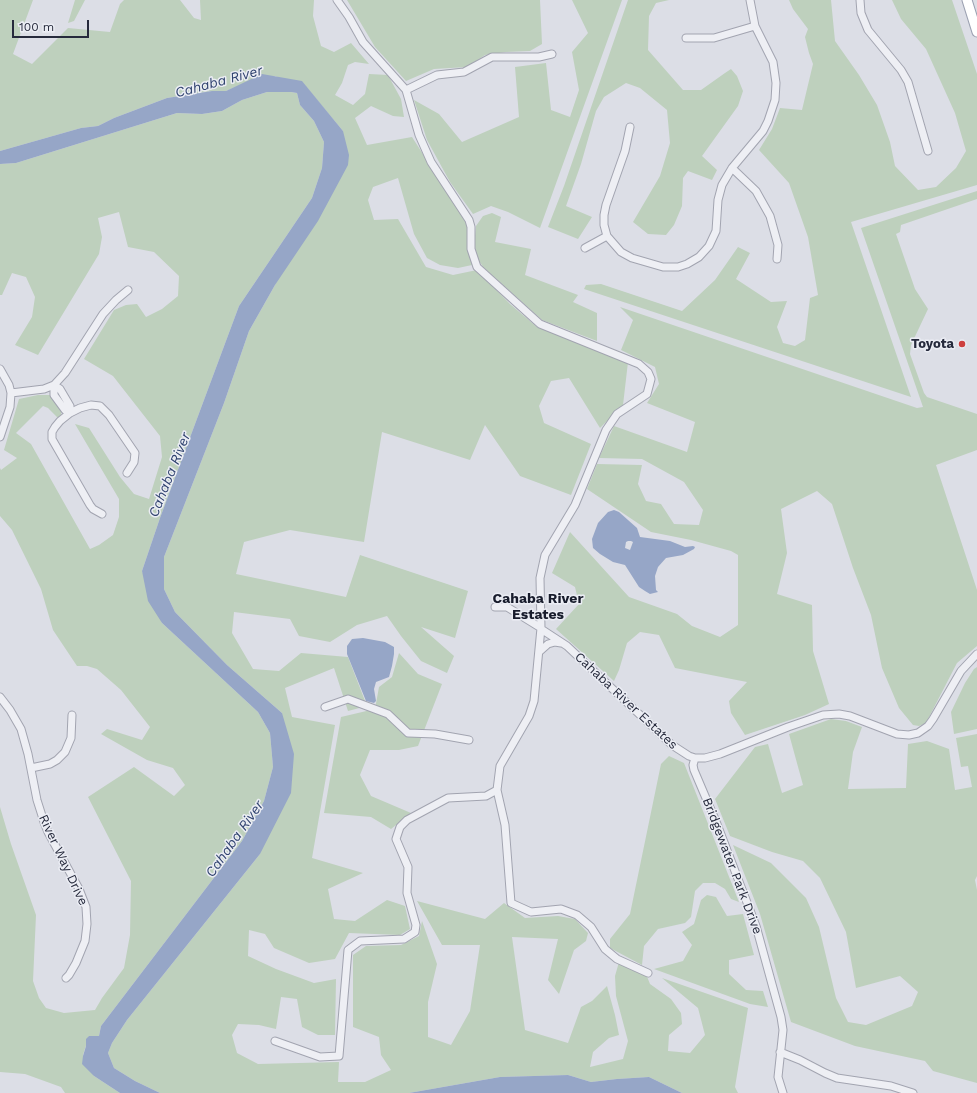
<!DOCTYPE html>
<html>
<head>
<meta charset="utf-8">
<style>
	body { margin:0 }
	#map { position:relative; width:977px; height:1093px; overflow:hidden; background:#dcdee6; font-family:"Work Sans",sans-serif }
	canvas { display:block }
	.scale { position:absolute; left:12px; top:20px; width:77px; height:18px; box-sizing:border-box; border:2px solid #262a3c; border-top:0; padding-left:5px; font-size:12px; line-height:14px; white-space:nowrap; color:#262a3c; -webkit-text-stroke:3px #ebedf4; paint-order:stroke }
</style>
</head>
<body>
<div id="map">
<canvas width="977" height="1093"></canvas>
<div class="scale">100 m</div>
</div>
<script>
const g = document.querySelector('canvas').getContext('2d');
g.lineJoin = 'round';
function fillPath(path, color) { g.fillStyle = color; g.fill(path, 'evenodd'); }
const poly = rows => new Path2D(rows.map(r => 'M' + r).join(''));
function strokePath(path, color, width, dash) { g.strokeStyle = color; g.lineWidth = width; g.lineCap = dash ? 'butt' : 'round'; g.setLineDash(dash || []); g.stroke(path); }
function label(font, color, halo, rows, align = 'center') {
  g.font = font + ' "Work Sans",sans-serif'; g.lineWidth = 3; g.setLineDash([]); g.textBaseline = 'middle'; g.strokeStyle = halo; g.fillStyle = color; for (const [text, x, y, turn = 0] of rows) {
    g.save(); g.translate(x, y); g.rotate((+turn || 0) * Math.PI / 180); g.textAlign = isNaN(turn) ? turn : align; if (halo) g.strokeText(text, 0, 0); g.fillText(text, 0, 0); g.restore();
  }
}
fillPath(poly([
	[0,0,33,0,13,54,32,64,68,28,110,32,120,4,124,0,180,0,194,18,201,20,200,0,314,0,313,16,321,46,334,52,351,43,369,64,355,62,348,65,342,83,335,95,353,105,365,94,369,74,388,75,401,99,404,117,393,116,371,106,355,118,367,145,412,137,462,215,469,230,468,250,472,265,458,268,440,265,427,258,414,234,398,178,373,187,368,200,374,220,398,219,426,267,453,275,477,270,510,304,537,327,628,362,623,405,600,428,569,378,551,381,539,406,544,423,591,444,571,495,520,476,485,425,470,460,382,432,364,542,290,530,244,542,236,574,346,597,360,555,468,591,455,638,421,627,454,656,447,673,421,661,401,636,387,616,357,625,330,642,299,636,290,619,234,612,232,633,253,669,279,671,301,653,348,657,367,706,348,711,334,668,285,688,292,717,335,725,312,858,363,873,328,889,334,919,355,921,387,900,405,906,410,929,400,935,349,933,335,959,309,963,274,948,265,934,249,930,248,956,276,969,314,983,336,979,335,1035,318,1035,302,1027,297,999,281,997,276,1029,259,1025,238,1024,232,1035,237,1053,258,1064,339,1062,338,1082,365,1082,391,1070,381,1055,379,1037,353,1027,353,955,366,946,401,945,419,936,422,921,437,964,428,1002,428,1037,451,1045,470,1011,480,945,442,945,417,901,485,919,504,903,525,918,558,916,575,919,588,933,586,941,574,950,559,994,548,980,558,939,512,937,525,1030,568,1043,581,1007,592,1001,607,986,615,1015,619,1035,609,1038,593,1052,590,1067,623,1059,628,1041,616,996,615,976,619,962,646,974,650,984,671,999,681,1013,682,1024,669,1035,668,1051,690,1053,705,1035,698,1008,662,978,748,1008,735,1087,738,1093,682,1093,649,1077,617,1079,591,1082,568,1075,500,1077,409,1093,160,1093,135,1081,114,1068,108,1053,112,1043,127,1020,260,854,282,713,227,665,175,612,164,589,164,557,224,403,249,331,275,285,343,131,302,82,282,79,275,76,243,84,226,91,212,91,167,98,114,118,98,126,81,128,0,151],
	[75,0,85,0,74,21,68,23],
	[347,0,540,0,542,44,530,51,506,52,485,55,467,67,434,69,406,81,375,47],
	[572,0,622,0,540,228,508,212,491,206,473,214,450,182,427,140,414,100,439,114,462,142,519,117,515,67,546,63,551,110,570,117,579,90,572,52,588,33],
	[628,0,669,0,656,3,649,16,648,50,683,90,701,90,725,73,731,69,737,76,743,91,738,106,702,156,717,170,712,180,688,171,683,178,682,206,674,225,666,235,648,234,633,222,660,176,670,143,667,110,640,88,626,83,604,97,596,111,581,164,566,206,592,217,578,239,548,227,564,186],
	[789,0,831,0,835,41,859,75,877,105,890,142,895,166,918,190,936,187,956,168,966,151,955,113,926,49,901,19,892,0,952,0,977,74,977,185,851,222,911,397,584,289,586,285,601,284,682,311,715,280,738,247,750,253,736,279,771,302,787,301,777,327,783,343,795,346,805,340,810,298,818,295,808,237,789,183,759,150,772,129,780,108,802,110,813,64,809,53,805,37,808,29,793,9],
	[267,92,291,92,297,93,300,105,314,121,324,142,322,168,312,198,239,306,160,518,142,571,162,623,258,712,270,733,273,767,264,801,242,841,101,1026,99,1036,89,1036,83,1055,94,1076,120,1093,65,1093,61,1087,25,1074,0,1072,0,807,11,844,36,915,33,981,39,998,46,1008,64,1013,95,1010,102,998,124,968,130,935,131,881,88,797,134,767,174,796,185,785,173,768,147,760,101,734,107,729,142,740,150,727,121,690,97,669,87,666,77,666,53,630,41,589,12,530,0,516,0,468,1,470,17,458,4,450,19,399,38,395,51,395,61,411,61,415,58,418,48,408,43,406,16,433,31,444,90,549,99,545,113,535,119,517,119,499,75,424,89,428,120,477,134,494,149,499,162,457,160,436,113,376,84,359,114,310,126,305,137,304,146,317,162,309,178,296,179,276,154,252,128,247,119,212,98,218,102,237,99,254,38,355,15,345,32,317,35,297,26,277,12,273,2,295,0,295,0,164,16,163,177,113,202,114,222,111,242,100],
	[977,191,977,199,901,225,900,232,896,234,915,289,928,309,911,345,910,354,924,393,927,397,977,414,977,450,936,465,977,590,977,646,957,663,926,723,919,726,913,725,899,708,882,668,871,615,853,568,832,504,817,491,781,509,787,553,777,594,812,605,813,651,829,704,805,715,745,735,731,713,729,701,747,682,675,668,659,635,640,632,627,643,619,670,614,681,556,629,579,604,575,587,552,573,570,532,629,597,677,614,692,626,720,637,738,625,738,555,731,551,691,540,651,532,587,489,597,464,642,465,638,484,646,501,661,504,674,524,699,525,703,510,684,482,642,459,599,458,614,426,687,452,695,422,647,403,659,384,655,367,621,350,633,320,620,307,917,408,923,407,861,228],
	[492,213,501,217,495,242,531,249,525,275,578,295,573,302,597,313,597,341,542,320,484,268,479,261,474,245,476,226,483,216],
	[399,653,418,674,442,684,418,746,399,750,370,750,360,775,371,796,411,813,391,829,371,817,324,813,341,717,375,709,379,687,392,677],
	[977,667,977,729,954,734,951,712,965,683,974,669],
	[831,719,846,721,862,727,853,752,848,789,906,788,908,744,927,741,949,749,955,790,972,787,968,766,961,767,956,738,977,734,977,876,975,880,977,890,977,1083,933,1071,925,1061,855,1046,791,1022,760,914,733,845,771,863,806,898,819,927,836,998,848,1022,866,1025,912,1006,918,992,900,976,856,988,846,932,820,878,803,861,772,852,730,836,715,799,755,747,768,744,782,793,803,785,789,734],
	[669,756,684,763,739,902,731,899,725,889,715,883,703,883,695,891,691,917,685,923,658,929,644,946,642,965,610,948,610,939,630,914,661,764],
	[707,895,716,897,727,916,743,914,754,955,729,960,729,974,746,990,763,991,768,1007,750,1004,654,969,683,961,692,945,682,932,694,924,701,900]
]), '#bed0bd');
fillPath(poly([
	[262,74,302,81,343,131,349,155,348,165,318,221,275,285,249,331,224,403,164,557,164,589,175,612,227,665,282,713,294,754,291,793,260,854,127,1020,112,1043,108,1053,114,1068,135,1081,160,1093,120,1093,94,1076,82,1064,83,1056,86,1046,86,1039,89,1036,99,1036,101,1026,242,841,264,801,273,767,270,733,258,712,162,623,148,601,142,571,160,518,239,306,312,198,322,168,324,142,314,121,300,105,297,93,291,92,267,92,242,100,222,111,202,114,177,113,16,163,0,164,0,151,81,128,98,126,114,118,167,98,212,91,226,91],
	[614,510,619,512,637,528,640,537,670,541,685,547,693,546,695,547,694,549,683,555,666,558,658,567,655,576,656,590,658,592,650,594,645,591,639,587,625,565,613,562,600,554,593,548,592,539,598,523,608,512],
	[628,541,631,541,633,542,630,550,625,548,626,542],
	[363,638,385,642,394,647,394,654,392,666,389,677,376,682,374,689,376,701,374,703,366,701,347,654,347,646,352,639],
	[568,1075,591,1082,617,1079,649,1077,682,1093,409,1093,500,1077]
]), '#96a6c7');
const minor = poly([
	[337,0,349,17,363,42,406,90,419,135,431,162,469,220,471,227,471,249,477,267,540,324,639,364,648,372,651,379,647,394,617,414,606,430,575,505,545,555,540,578,541,628,534,701,529,716,500,766,497,790,505,825,511,903,531,912,561,909,577,915,591,927,605,949,617,959,648,973],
	[860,0,861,13,868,30,901,70,908,82,928,151],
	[686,38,714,38,755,26],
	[406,90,437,75,464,72,492,57,539,57,552,54],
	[630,127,625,151,606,205,604,215,604,225,607,236,621,252,632,258,663,267,678,267,687,264,699,257,709,246,716,231,718,200,722,185,732,168,763,131,768,121,775,100,776,83,773,62,755,26,750,0],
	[732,168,756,191,770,216,778,245,777,259],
	[585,248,607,236],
	[0,369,9,385,11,393,10,407,0,437],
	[54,385,60,389,70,406,70,413,65,410,54,395,54,385],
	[11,393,44,389,54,385,65,373,103,314,116,300,128,290],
	[102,514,93,509,90,505,52,439,52,432,55,427,60,421,70,413,80,408,91,405,100,406,109,415,135,453,134,462,127,473],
	[495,607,507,607,541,628],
	[541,629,567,646,672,745,689,756,695,758,705,758,720,754,788,727,823,715,839,714,850,716,897,734,909,735,918,733,928,726,933,719,961,671,977,654],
	[539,652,548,644,555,642,561,643],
	[0,697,10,710,21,729,28,754,37,800,44,822,48,832,79,889,86,907,87,924,85,941,76,963,69,975,66,978],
	[325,707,348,699,388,714,408,733,435,734,469,740],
	[695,758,693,765,694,770,717,824,756,926,781,1017,783,1030,778,1077,783,1093],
	[31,768,50,764,57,760,65,752,71,738,72,715],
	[275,1041,320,1057,339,1056,348,950,360,941,404,939,415,932,416,925,407,893,408,867,396,839,400,827,407,820,448,798,486,796,497,790],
	[780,1052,800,1060,825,1073,837,1078,891,1086,913,1093]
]);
const major = poly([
	[967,0,977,32]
]);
strokePath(minor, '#a2a4b0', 9);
strokePath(major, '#9ba0b1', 11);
strokePath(minor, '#eeeff4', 7);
strokePath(major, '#fff', 9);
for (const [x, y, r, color] of [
	[962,344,4,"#cd3f3e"]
]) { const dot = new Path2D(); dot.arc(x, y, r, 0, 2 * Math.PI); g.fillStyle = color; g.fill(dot); strokePath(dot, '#ebedf4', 1.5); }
label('bold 13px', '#262a3c', '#ebedf4', [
	["Toyota",954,344]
], 'right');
label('13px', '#262a3c', '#ebedf4', [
	["Cahaba River Estates",626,701,43],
	["River Way Drive",63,860,65],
	["Bridgewater Park Drive",732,866,69]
]);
label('italic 14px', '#30436f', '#ebedf4', [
	["Cahaba River",219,82,-15],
	["Cahaba River",170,475,-68],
	["Cahaba River",235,839,-55]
]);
label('bold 14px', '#181c2c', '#ebedf4', [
	["Cahaba River",538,599],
	["Estates",538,615]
]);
</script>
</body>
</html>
